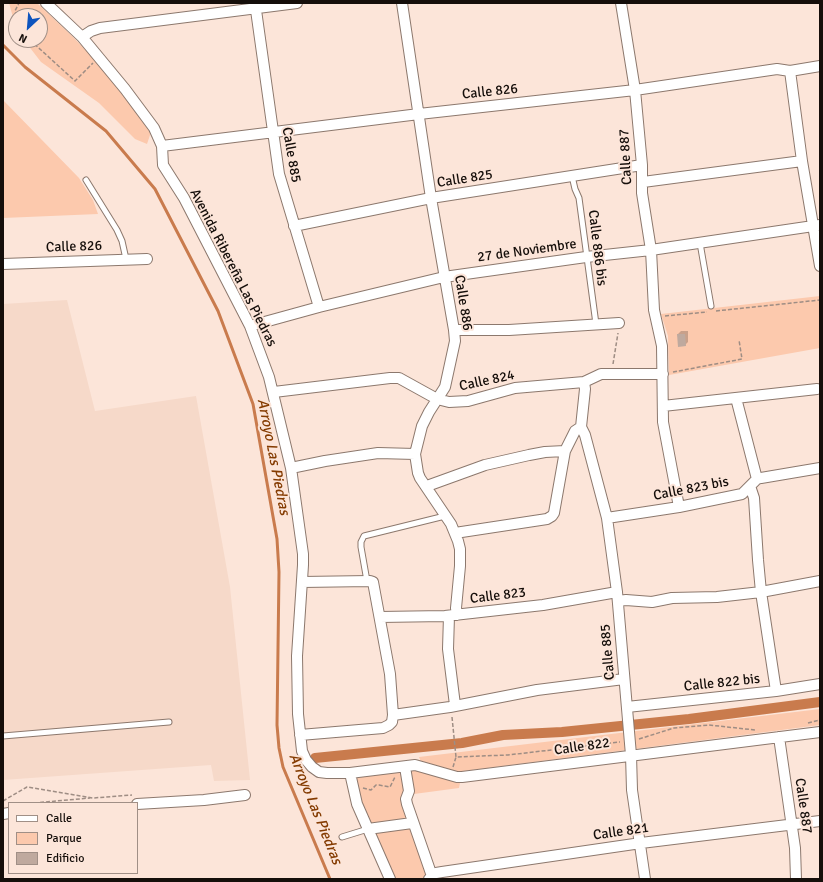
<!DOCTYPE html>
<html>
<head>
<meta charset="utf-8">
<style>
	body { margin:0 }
	#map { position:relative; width:823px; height:882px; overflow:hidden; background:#fce5d9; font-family:Signika,sans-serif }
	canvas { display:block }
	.frame { position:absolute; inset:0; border:4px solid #150e0a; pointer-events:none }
	.legend { position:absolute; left:8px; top:802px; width:130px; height:72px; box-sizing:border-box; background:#fce5d9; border:1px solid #a08f86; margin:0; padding:5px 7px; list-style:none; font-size:12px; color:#150e0a }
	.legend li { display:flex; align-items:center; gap:8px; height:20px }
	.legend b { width:20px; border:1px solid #a08f86 }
	.north { position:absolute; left:8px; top:8px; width:40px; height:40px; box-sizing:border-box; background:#fce5d9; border:1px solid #a08f86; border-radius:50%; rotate:206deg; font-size:11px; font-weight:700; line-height:16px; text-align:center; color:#150e0a }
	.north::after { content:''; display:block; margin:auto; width:14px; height:18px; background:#0d54be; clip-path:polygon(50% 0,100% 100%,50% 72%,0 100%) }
</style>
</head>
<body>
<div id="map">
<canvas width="823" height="882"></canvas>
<div class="frame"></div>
<ul class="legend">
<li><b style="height:5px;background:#fff"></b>Calle</li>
<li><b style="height:11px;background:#fcc9ad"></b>Parque</li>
<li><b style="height:11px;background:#bfa99e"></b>Edificio</li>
</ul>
<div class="north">N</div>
</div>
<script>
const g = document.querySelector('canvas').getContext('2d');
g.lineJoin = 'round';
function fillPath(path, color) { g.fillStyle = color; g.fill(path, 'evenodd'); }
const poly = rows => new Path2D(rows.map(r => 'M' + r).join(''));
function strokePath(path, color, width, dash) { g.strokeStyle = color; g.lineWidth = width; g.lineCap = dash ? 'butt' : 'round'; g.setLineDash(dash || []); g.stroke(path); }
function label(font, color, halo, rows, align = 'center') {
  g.font = font + ' Signika,sans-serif'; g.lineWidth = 4; g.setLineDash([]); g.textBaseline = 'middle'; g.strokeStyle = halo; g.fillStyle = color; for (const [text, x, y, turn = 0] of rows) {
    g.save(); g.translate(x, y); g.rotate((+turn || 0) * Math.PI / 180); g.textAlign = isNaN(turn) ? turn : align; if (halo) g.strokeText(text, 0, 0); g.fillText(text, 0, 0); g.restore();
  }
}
fillPath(poly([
	[67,300,95,411,196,396,230,587,250,780,214,781,211,765,3,780,3,304]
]), '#f6d9c9');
fillPath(poly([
	[9,3,37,3,72,36,126,92,150,127,150,135,147,144,135,139,99,103,41,62,24,40,40,40,40,16,16,16,16,28],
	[3,100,79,178,93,200,98,214,3,218],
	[820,296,820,348,669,375,668,336,661,314],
	[820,709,820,725,457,772,421,762,419,757],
	[403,770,409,819,371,824,358,792,355,781,357,778,360,775],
	[417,770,460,783,459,788,414,794,410,771],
	[409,826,429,875,426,879,394,879,374,831]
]), '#fcc9ad');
fillPath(poly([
	[681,331,688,331,688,342,685,345,678,334]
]), '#0003');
strokePath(poly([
	[3,45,25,67,106,131,155,189,218,311,253,404,277,539,279,572,277,725,279,748,283,767,330,879]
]), '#c97b4d', 3);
strokePath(poly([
	[315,758,462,743,503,735,562,732,689,719,820,702]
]), '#c97b4d', 10);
fillPath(poly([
	[677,334,685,334,686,346,678,347]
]), '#bfa99e');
const service = poly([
	[572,176,575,189,579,198,596,324],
	[86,180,117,230,122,241,126,259],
	[700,243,711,306],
	[367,581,361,547,361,542,364,536,445,516],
	[3,736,169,722],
	[342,837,368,829]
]);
const minor = poly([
	[46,3,82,37,125,89,154,128,162,146,163,165,184,198,250,326,269,377,291,468,303,554,303,565,297,656,298,714,302,751,306,760,312,767,319,772,327,773,350,773,415,765,457,777,462,777,820,732],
	[255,3,279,174,319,307],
	[402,3,431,198,454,330,455,341,445,387,429,412,422,426,415,454,418,473,420,478,451,524,458,541,460,549,460,566,456,608,457,615],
	[621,3,635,90,642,165,642,193,651,250,654,310,662,346,663,422,679,507],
	[82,37,91,31,100,28,297,3],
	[790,71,802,161,820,266],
	[162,146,419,114,635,90,777,69,790,71,820,66],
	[643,182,802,161],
	[294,226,431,198,642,165],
	[3,264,147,259],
	[250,326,319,307,444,277,586,257,651,250,820,225],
	[454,330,509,330,619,323],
	[274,392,390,378,399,378,437,399,449,402,468,401,515,388,584,382,601,374,663,374],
	[736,398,757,479],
	[663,406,817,389],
	[581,427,585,435,607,518,617,592,631,755,632,790,645,879],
	[291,468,325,461,378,453,415,454],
	[427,486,485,465,529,455,545,452,565,451],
	[750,486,754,498,758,560,761,592,776,691],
	[607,518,679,507,742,494,757,479,761,478,820,468],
	[455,533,547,519,552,516,554,513,565,451,575,431,581,427,585,389,584,382],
	[618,601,626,600,652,602,672,598,717,597,761,592,820,581],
	[449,616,448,649,455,705],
	[380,617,445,616,543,605,617,592],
	[627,707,776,691,820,684],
	[393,715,450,707,537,690,624,679],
	[300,735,383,728,389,725,392,722,393,715,390,674,373,582,370,581,302,582],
	[779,737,795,848,796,879],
	[405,767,409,791,406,799,407,804,433,879],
	[350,773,357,804,390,879],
	[137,804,204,800,245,795],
	[3,814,9,813],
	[368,829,412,823],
	[429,879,436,873,442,872,641,843,820,821]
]);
strokePath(service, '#8c786d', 7);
strokePath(minor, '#8c786d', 12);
strokePath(poly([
	[17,16,15,11,19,3],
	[30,40,75,81,93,63],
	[716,311,820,300],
	[665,316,707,312],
	[613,364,618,333],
	[673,372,742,359,739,340],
	[452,717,456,757,508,755,620,742],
	[808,723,820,720],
	[639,739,674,728,709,725,755,730],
	[453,767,456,757],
	[363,788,371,790,376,785,379,785,390,787,395,777],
	[3,801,27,787,93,798,132,795],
	[34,803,90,798]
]), '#9e8d84', 1.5, [4, 2]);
strokePath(service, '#fff', 5);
strokePath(minor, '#fff', 10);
label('14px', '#150e0a', '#fce5d9', [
	["Calle 826",490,92,-6],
	["Calle 885",291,155,80],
	["Calle 887",626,157,-93],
	["Calle 825",465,179,-9],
	["Calle 826",74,247,-2],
	["Calle 886 bis",597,248,83],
	["27 de Noviembre",527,251,-8],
	["Avenida Ribereña Las Piedras",233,268,63],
	["Calle 886",463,303,81],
	["Calle 824",487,381,-12],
	["Calle 823 bis",691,489,-11],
	["Calle 823",498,596,-7],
	["Calle 885",608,652,-95],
	["Calle 822 bis",722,683,-6],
	["Calle 822",582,747,-8],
	["Calle 887",803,806,82],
	["Calle 821",621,832,-8]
]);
label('italic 15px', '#843b01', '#fce5d9', [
	["Arroyo Las Piedras",273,457,79],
	["Arroyo Las Piedras",315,809,68]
]);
</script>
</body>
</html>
